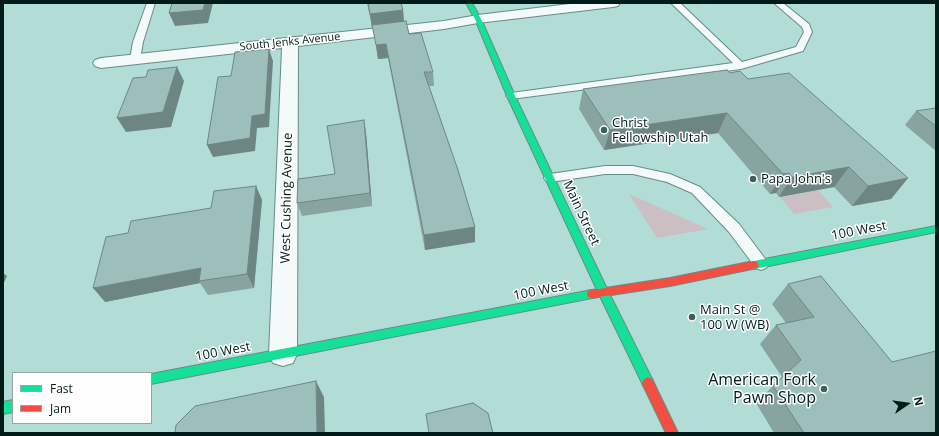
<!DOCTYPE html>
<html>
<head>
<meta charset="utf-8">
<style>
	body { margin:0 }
	#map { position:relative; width:939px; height:436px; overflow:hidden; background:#b2dcd6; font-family:"Open Sans",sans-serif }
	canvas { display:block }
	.frame { position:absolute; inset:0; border:4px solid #001c19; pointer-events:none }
	.legend { position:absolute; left:12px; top:372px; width:140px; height:52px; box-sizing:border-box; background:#fefefe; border:1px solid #98a4a2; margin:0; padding:5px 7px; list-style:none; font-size:12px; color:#001c19 }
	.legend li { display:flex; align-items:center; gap:8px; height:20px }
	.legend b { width:20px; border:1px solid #98a4a2 }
	.north { position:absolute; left:887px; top:384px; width:40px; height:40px; -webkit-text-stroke:3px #fefefe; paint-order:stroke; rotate:77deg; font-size:11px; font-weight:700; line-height:16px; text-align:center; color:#001c19 }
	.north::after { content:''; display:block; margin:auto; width:14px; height:18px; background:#001c19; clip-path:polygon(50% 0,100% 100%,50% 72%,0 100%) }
</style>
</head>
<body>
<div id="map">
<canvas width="939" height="436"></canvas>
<div class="frame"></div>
<ul class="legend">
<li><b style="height:5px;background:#16e098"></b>Fast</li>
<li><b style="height:5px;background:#f24e42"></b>Jam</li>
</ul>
<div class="north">N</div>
</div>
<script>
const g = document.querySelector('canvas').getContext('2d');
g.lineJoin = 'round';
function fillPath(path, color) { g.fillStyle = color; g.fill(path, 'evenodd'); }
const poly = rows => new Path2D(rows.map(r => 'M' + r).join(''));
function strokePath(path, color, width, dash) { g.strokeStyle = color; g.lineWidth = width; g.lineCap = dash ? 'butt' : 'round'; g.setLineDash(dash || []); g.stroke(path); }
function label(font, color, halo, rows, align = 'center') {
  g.font = font + ' "Open Sans",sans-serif'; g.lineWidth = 3; g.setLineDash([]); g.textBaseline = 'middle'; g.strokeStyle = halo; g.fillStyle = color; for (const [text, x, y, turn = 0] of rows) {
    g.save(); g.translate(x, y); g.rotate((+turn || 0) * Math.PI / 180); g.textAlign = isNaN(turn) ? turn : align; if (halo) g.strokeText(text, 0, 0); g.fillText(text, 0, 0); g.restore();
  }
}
fillPath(poly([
	[818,190,833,207,794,214,780,197],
	[629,194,708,229,657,238]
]), '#cbbfc3');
const lane = poly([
	[147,3,155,3,143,42,140,59,135,62,130,59,133,42,147,3],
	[671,3,680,3,742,62,796,47,804,32,802,27,774,3,783,3,809,24,812,32,803,51,741,69,511,99,506,96,511,93,733,63,671,3],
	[605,166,633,166,670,174,700,187,739,224,766,260,768,264,766,268,761,270,756,268,729,232,692,193,667,182,633,174,605,174,550,182,546,181,544,178,546,175,550,174,605,166]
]);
const street = poly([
	[578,3,620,3,618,6,613,7,478,23,444,29,298,46,297,354,293,363,283,366,273,363,269,354,282,48,101,68,95,66,93,63,95,60,101,58,444,21,478,15,578,3]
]);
const fast = poly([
	[466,3,472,3,481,19,515,96,608,291,654,383,652,387,648,389,644,387,598,292,507,96,475,19,466,3],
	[936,226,936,232,754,269,751,268,749,265,751,262,754,261,936,226],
	[592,290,596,291,597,294,596,297,592,298,151,384,151,374,592,290],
	[13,400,13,412,3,414,3,402,13,400]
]);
const jam = poly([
	[754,261,757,262,759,265,757,268,670,286,592,298,588,297,587,294,588,291,592,290,670,278,754,261],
	[648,377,652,379,678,433,666,433,642,383,644,379,648,377]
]);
strokePath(lane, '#688c88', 2);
strokePath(street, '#688c88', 2);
strokePath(fast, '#688c88', 2);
strokePath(jam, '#688c88', 2);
fillPath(lane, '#f3faf9');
fillPath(street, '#f3faf9');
fillPath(fast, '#16e098');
fillPath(jam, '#f24e42');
fillPath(poly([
	[367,3,401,3,403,10,404,21,409,34,433,72,434,86,429,86,475,227,475,242,425,250,388,58,378,59,373,27,372,27],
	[730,73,908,178,891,199,852,206,834,187,779,197,776,193,770,194,718,133,604,150,579,109,583,89],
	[936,108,936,151,905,125,916,111],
	[364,120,366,133,372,206,302,216,297,203,335,174],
	[256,186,262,200,254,288,208,295,200,283,105,302,128,233,211,208],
	[788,284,936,433,774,433,756,403,782,377,760,344,776,325,786,323,772,304]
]), '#87a4a1');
fillPath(poly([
	[205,3,213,3,208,23,175,26,169,13],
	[403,10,404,24,372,27,370,14],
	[386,44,388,58,378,59,376,45],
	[269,49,273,61,269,127,257,128,255,151,213,157,207,145],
	[177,67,184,81,171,127,126,132,117,118],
	[727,113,718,133,604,150,610,130],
	[364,120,366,133,372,206,370,193],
	[849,167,834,187,779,197,792,177],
	[789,173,776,193,770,194,783,174],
	[908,178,891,199,852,206,868,186],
	[256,186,262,200,254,288,247,274],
	[475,227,475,242,425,250,424,235],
	[201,268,199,281,200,283,105,302,93,288],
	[3,273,7,276,3,285],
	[316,381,324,397,325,433,317,433]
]), '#6e8683');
const building = poly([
	[172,3,205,3,203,10,169,13,172,3],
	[368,3,401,3,403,10,370,14,368,3],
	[406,21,409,34,421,33,433,72,424,72,458,170,475,227,424,235,386,44,376,45,372,25,406,21],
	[269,49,265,114,252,116,250,138,207,145,218,77,231,76,235,52,269,49],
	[177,67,163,112,117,118,133,78,146,77,148,70,177,67],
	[727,70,730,73,740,71,748,79,789,73,908,178,868,186,849,167,792,177,789,173,783,174,727,113,610,130,583,89,727,70],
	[936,108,936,126,916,111,936,108],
	[364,120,370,193,297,203,298,179,335,174,327,126,364,120],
	[256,186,247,274,199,281,201,268,93,288,106,237,128,233,131,221,211,208,214,191,256,186],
	[821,276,892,362,936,351,936,433,804,433,773,386,801,360,776,325,814,317,788,284,821,276],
	[316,381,317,433,175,433,176,425,195,406,316,381],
	[473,403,488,413,493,433,429,433,426,414,473,403]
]);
fillPath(building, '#9dbfbb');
strokePath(building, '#6e8683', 1);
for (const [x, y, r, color] of [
	[604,130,4,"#3e5f5b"],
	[753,179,4,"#3e5f5b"],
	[692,317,4,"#3e5f5b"],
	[824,389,4,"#3e5f5b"]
]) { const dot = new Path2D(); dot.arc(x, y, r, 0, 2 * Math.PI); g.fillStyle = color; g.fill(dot); strokePath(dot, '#fefefe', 1.5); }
label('11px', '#001c19', '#fefefe', [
	["South Jenks Avenue",290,42,-6]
]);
label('13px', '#001c19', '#fefefe', [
	["Christ",612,123],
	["Fellowship Utah",612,138],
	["Papa John's",761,179],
	["Main St @",700,310],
	["100 W (WB)",700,325]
], 'left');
label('13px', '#001c19', '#fefefe', [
	["West Cushing Avenue",287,198,-89],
	["Main Street",581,213,65],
	["100 West",859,231,-11],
	["100 West",541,291,-11],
	["100 West",223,352,-11]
]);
label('16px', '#001c19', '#fefefe', [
	["American Fork",816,380],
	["Pawn Shop",816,398]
], 'right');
</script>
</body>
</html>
